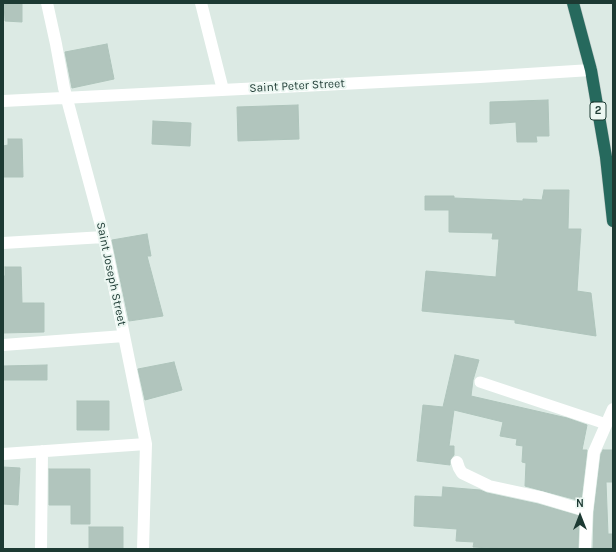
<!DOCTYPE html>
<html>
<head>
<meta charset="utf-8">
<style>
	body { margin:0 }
	#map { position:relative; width:616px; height:552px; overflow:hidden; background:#dceae4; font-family:Karla,sans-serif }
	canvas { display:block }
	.frame { position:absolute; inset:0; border:4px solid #1d3a33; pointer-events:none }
	.north { position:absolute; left:560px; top:496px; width:40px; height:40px; -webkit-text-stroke:3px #ecf7f2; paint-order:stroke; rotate:0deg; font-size:11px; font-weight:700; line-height:16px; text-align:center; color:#1d3a33 }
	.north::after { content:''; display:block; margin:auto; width:14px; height:18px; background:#1d3a33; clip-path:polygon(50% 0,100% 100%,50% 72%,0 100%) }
</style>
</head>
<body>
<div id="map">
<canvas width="616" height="552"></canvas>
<div class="frame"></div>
<div class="north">N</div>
</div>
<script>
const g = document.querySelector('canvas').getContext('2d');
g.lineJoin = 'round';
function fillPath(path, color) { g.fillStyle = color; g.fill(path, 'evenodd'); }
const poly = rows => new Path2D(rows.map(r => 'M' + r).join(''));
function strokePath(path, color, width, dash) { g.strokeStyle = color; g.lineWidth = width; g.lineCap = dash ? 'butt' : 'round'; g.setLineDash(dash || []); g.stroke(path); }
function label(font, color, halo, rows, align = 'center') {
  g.font = font + ' Karla,sans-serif'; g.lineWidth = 4; g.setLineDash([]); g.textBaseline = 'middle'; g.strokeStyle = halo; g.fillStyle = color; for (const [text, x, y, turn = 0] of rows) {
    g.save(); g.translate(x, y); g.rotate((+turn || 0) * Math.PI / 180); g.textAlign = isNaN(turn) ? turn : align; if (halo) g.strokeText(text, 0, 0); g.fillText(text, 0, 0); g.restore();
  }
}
const building = poly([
	[4,3,22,3,22,22,5,21,4,3],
	[107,44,114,79,72,88,65,52,107,44],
	[548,100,549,136,536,136,537,142,517,142,516,122,490,124,490,102,548,100],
	[298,105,299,139,238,141,237,107,298,105],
	[153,121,191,123,190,146,152,144,153,121],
	[8,139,22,139,23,177,3,177,3,146,8,145,8,139],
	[544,190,569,190,568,229,581,229,577,291,591,293,596,336,515,323,515,320,422,311,426,271,496,277,499,239,492,239,493,233,449,232,449,210,425,210,425,196,454,196,454,198,523,201,523,199,542,200,544,190],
	[147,234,151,256,147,256,163,316,129,321,112,240,147,234],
	[5,267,21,267,22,303,44,303,44,332,3,333,3,276,5,276,5,267],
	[455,355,479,360,473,380,471,396,567,418,587,425,582,450,587,450,581,501,525,486,526,463,522,462,523,446,516,445,517,439,500,436,503,422,454,410,449,446,454,446,454,455,450,460,450,465,417,461,423,405,443,407,455,355],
	[174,362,182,390,145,400,138,369,174,362],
	[47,365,47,380,3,380,3,366,47,365],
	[77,401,109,401,109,430,77,430,77,401],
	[603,450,612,450,612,482,606,482,608,534,613,534,613,549,593,549,594,512,601,454,603,450],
	[3,467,20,468,18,505,3,504,3,467],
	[49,469,90,469,90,524,71,524,71,505,49,505,49,469],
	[443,487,480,490,487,493,538,504,579,516,578,549,507,549,473,547,474,542,456,541,457,529,414,526,415,496,442,497,443,487],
	[89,527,123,527,123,549,89,549,89,527]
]);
fillPath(building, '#b1c5bd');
strokePath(building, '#aec4bb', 1);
const highway = poly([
	[573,3,591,70,606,157,613,221]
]);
strokePath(highway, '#bbc4c2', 13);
strokePath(poly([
	[480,382,606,424]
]), '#fff', 11);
strokePath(poly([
	[47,3,56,44,64,88,104,237,146,444,143,549],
	[201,3,223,90],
	[3,101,480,77,591,70],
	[3,243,104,237],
	[3,345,124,336],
	[3,454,146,444],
	[457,462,459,468,462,473,489,486,540,497,587,511],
	[41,549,42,451],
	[585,549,587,511,594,452,613,409]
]), '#fff', 12);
strokePath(highway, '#26695d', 12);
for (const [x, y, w] of [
	[598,111,16]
]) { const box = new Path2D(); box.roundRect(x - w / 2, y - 9, w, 18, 3); g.fillStyle = '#ecf7f2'; g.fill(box); strokePath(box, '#1d3a33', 1); }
label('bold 11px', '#1d3a33', null, [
	["2",598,111]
]);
label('12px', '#1d3a33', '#ecf7f2', [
	["Saint Peter Street",297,86,-3],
	["Saint Joseph Street",111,274,78]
]);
</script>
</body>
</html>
